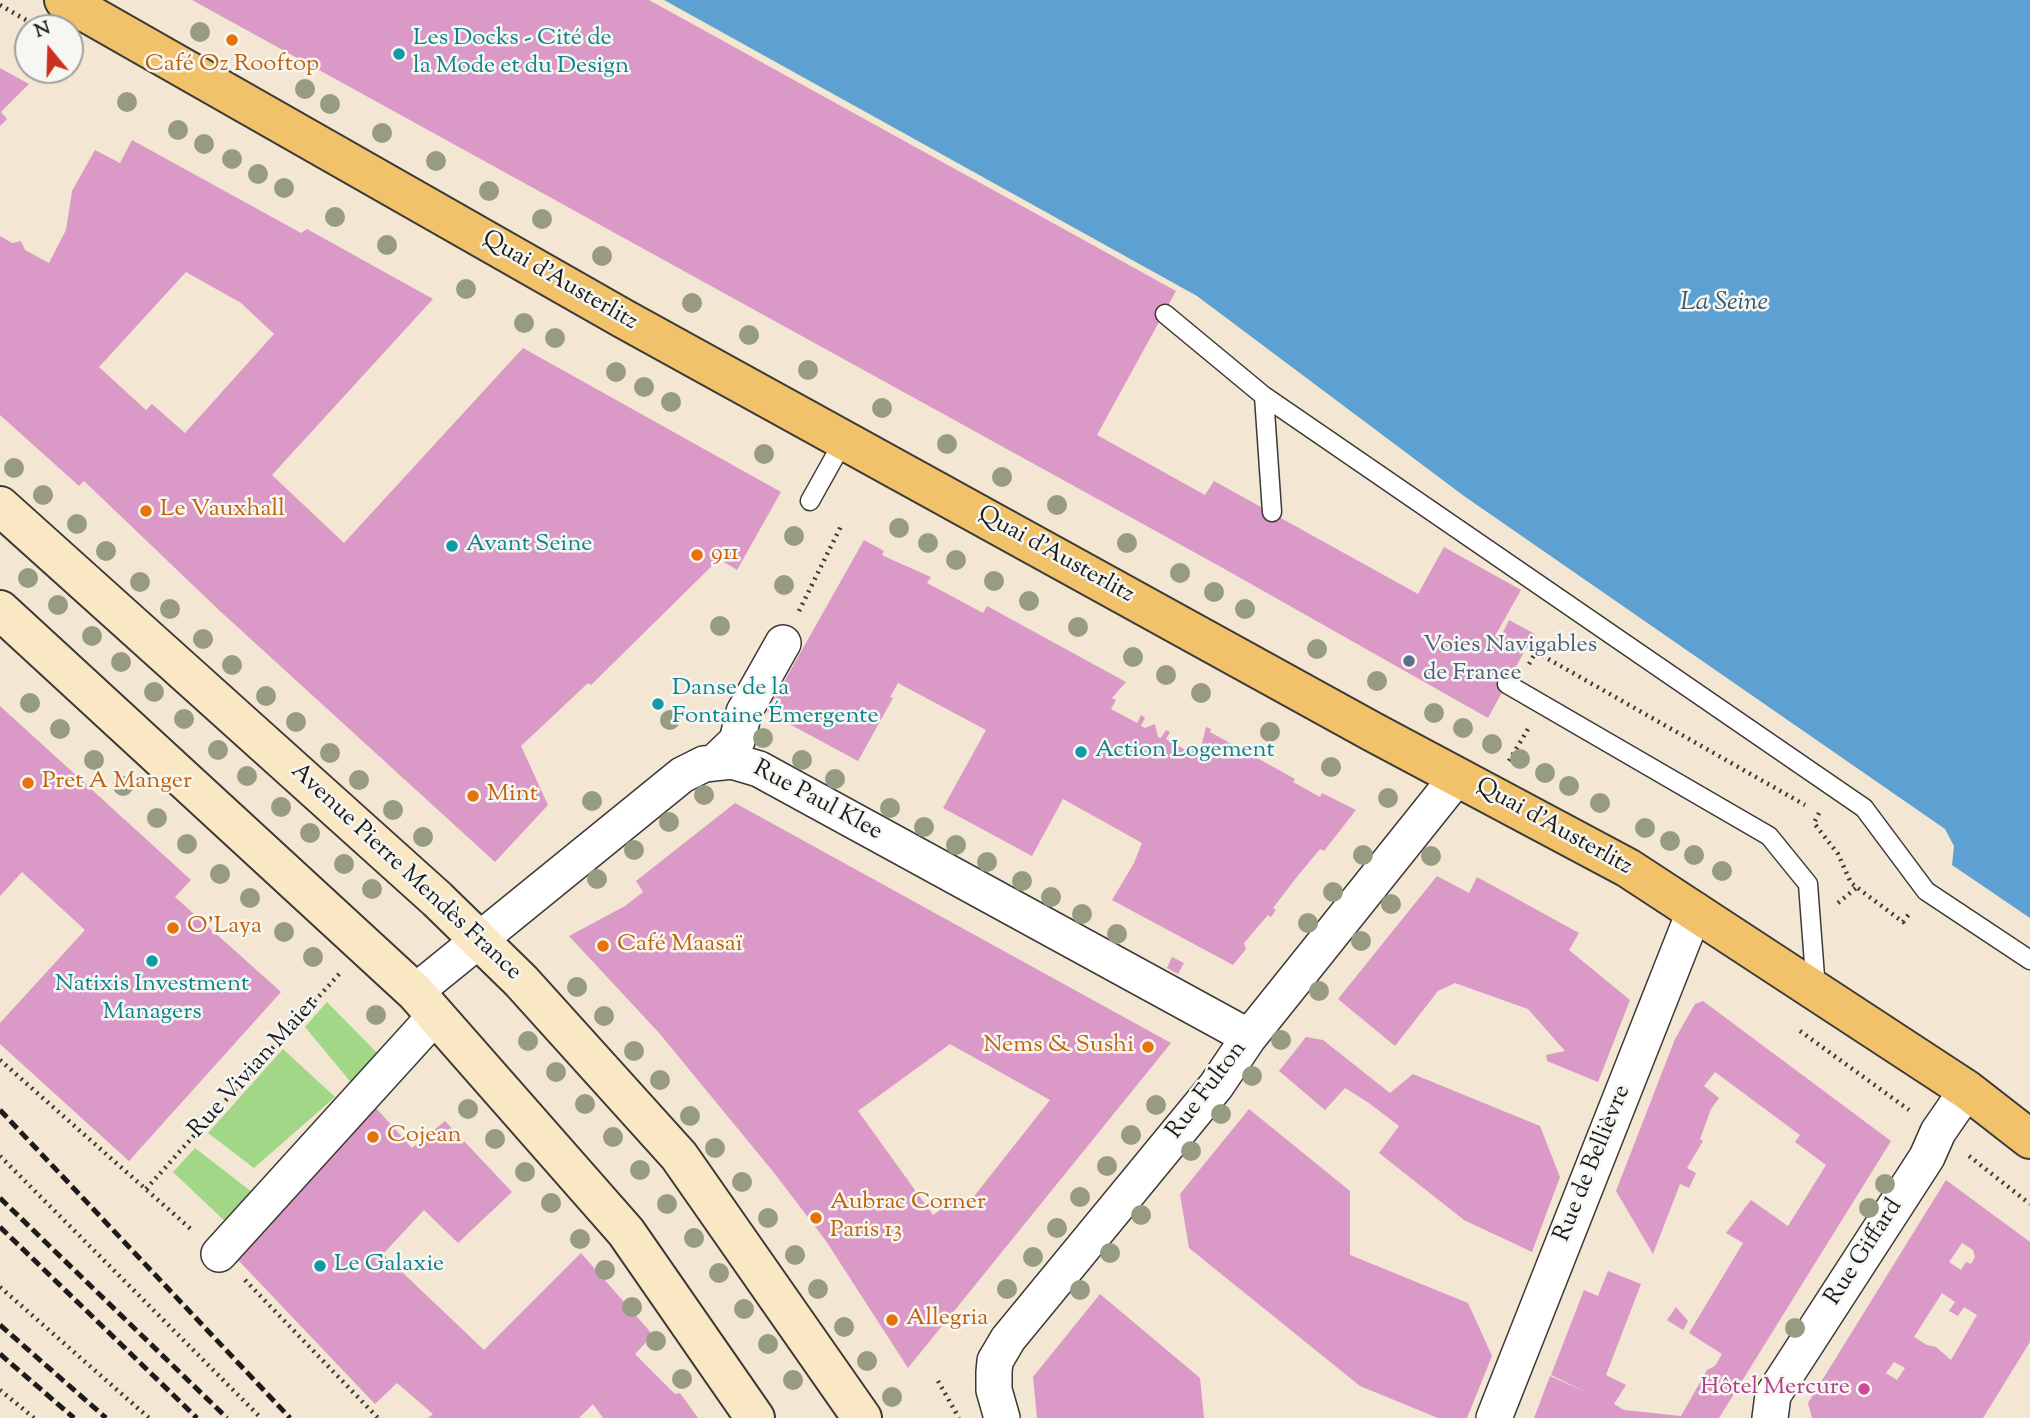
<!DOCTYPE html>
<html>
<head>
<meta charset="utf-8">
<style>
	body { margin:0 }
	#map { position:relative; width:2030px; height:1418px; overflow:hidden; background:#f3e6d2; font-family:"Sorts Mill Goudy",serif }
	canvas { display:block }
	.north { position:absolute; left:14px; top:14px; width:70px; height:70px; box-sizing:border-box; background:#f6f6f2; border:2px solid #9f9f9c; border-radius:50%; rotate:341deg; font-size:19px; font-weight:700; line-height:28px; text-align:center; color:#1c1c1c }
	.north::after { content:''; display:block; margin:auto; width:24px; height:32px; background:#c8321e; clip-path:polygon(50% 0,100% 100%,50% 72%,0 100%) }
</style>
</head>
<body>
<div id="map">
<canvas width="2030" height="1418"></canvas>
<div class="north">N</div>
</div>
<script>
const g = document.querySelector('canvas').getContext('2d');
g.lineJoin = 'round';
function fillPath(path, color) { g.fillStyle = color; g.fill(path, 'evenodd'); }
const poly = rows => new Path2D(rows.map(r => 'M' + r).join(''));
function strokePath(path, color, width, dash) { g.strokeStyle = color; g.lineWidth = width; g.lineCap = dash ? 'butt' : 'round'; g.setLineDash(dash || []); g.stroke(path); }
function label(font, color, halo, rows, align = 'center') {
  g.font = font + ' "Sorts Mill Goudy",serif'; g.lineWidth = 5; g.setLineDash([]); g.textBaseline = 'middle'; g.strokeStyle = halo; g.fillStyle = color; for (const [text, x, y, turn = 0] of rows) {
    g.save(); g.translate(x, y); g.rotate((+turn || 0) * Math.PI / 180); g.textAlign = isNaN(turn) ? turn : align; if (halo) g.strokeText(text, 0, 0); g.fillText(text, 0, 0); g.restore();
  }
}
fillPath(poly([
	[327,1002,381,1057,354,1086,305,1027],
	[283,1049,335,1097,254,1168,208,1133],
	[195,1148,257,1196,230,1226,173,1172]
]), '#a2d787');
fillPath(poly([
	[664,0,2030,0,2030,918,1952,865,1954,846,1945,829,1464,496,1197,296]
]), '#5da1d2');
fillPath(poly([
	[192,0,649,0,1176,291,1097,435,1205,495,1214,481,1418,594,1444,547,1521,590,1495,636,1500,638,1509,620,1535,634,1527,648,1508,637,1506,642,1524,652,1488,718,1221,567],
	[0,68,29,84,1,112,7,119,0,126],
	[132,140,301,233,307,229,433,299,272,475,344,543,523,348,781,492,737,570,719,559,591,685,588,683,521,746,548,805,495,862,220,611,84,481,79,486,0,415,0,236,12,243,21,241,25,250,49,263,66,230,72,191,95,150,120,163],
	[186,272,241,303,274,334,185,433,152,404,146,410,99,367],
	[864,540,884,551,882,555,888,558,931,577,927,583,957,599,983,613,987,606,1126,682,1112,698,1116,700,1111,709,1137,723,1141,715,1145,718,1141,726,1145,728,1155,724,1158,737,1161,738,1166,730,1170,732,1166,739,1191,753,1196,745,1201,747,1206,727,1211,729,1210,732,1295,779,1293,782,1320,797,1322,793,1356,810,1324,851,1320,849,1296,878,1273,908,1276,910,1271,917,1268,915,1244,943,1246,949,1233,965,1112,900,1134,863,1142,843,1063,799,1032,856,943,808,986,730,898,683,890,697,893,698,858,761,767,712],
	[0,706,191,880,175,897,281,992,129,1161,0,1044,0,1023,85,930,22,872,0,896],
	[735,803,1171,1043,908,1368,826,1241,775,1174,660,1034,569,936,625,906,643,892,636,881],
	[950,1044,1050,1100,968,1204,961,1195,933,1215,858,1111],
	[1437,876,1469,893,1477,877,1579,933,1569,950,1630,1000,1598,1082,1547,1061,1546,1055,1565,1051,1528,1009,1455,983,1438,991,1395,1046,1338,999],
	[1172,957,1184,963,1178,974,1167,968],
	[1703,1001,1891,1141,1719,1418,1534,1418,1550,1376,1588,1393,1551,1375,1584,1290,1598,1296,1608,1271,1641,1284,1606,1375,1626,1385,1614,1404,1624,1410,1681,1416,1707,1370,1715,1366,1722,1354,1689,1333,1743,1243,1726,1233,1751,1200,1788,1226,1826,1165,1795,1142,1800,1135,1715,1072,1704,1086,1719,1098,1711,1109,1700,1139,1703,1141,1687,1168,1696,1173,1689,1188,1680,1184,1653,1254,1616,1191,1675,1039,1695,1004],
	[1306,1037,1323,1040,1390,1093,1413,1074,1540,1126,1560,1177,1532,1252,1464,1220,1379,1153,1399,1126,1369,1103,1345,1088,1325,1110,1279,1071],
	[376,1108,412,1148,445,1121,512,1192,458,1243,424,1210,383,1254,484,1350,581,1253,653,1335,635,1354,675,1394,680,1393,698,1418,603,1418,593,1404,579,1418,428,1418,433,1414,397,1383,375,1404,238,1260],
	[1249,1109,1350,1191,1350,1255,1468,1303,1492,1356,1467,1418,1438,1418,1360,1386,1189,1248,1180,1194],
	[1946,1180,2030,1242,2030,1342,1983,1418,1812,1418,1808,1403],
	[1962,1243,1973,1250,1975,1257,1971,1264,1966,1262,1961,1270,1949,1262],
	[1942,1293,1955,1302,1949,1311,1958,1316,1964,1307,1977,1315,1951,1360,1936,1347,1927,1345,1914,1337],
	[1894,1362,1905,1368,1897,1380,1886,1373],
	[1100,1294,1200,1378,1204,1418,1037,1418,1033,1377],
	[1676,1307,1688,1321,1683,1330,1667,1320]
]), '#da99c7');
const lane = poly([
	[1165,314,1264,396,1864,808,1926,891,2030,960],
	[1264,396,1272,512],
	[810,501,844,440],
	[1507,684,1769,836,1808,884,1816,990]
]);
const street = poly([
	[714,763,737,741,744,712,783,643],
	[415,992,682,775,704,764,732,761,759,769,1249,1037],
	[219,1254,436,1015],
	[1002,1418,994,1390,994,1372,995,1361,1008,1339,1216,1086,1249,1037,1458,776],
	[1494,1418,1695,910],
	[1770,1418,1773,1395,1927,1157,1938,1132,1967,1090]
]);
const secondary = poly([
	[0,506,437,899,521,981,679,1156,862,1418],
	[0,610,415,992,626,1232,755,1418]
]);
const primary = poly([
	[64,0,624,319,1373,732,1628,868,1967,1090,2030,1139]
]);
strokePath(lane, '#3c3a37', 21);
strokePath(street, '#3c3a37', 38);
strokePath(secondary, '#3c3a37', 42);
strokePath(primary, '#3c3a37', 42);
strokePath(poly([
	[0,5,33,24],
	[799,611,841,526],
	[1529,664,1536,652,1805,805],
	[1509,761,1528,729],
	[1819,813,1814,823,1838,854,1851,883,1903,922,1909,914],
	[1838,903,1856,888],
	[1800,1031,1909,1110],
	[0,1060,193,1231],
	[0,1156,261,1418],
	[1969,1156,2030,1204],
	[146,1189,340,973],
	[245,1280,378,1418],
	[0,1287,149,1418],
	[938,1381,959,1418],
	[0,1390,34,1418]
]), '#3c3a37', 4.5, [2, 5]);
strokePath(lane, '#fff', 18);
strokePath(street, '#fff', 35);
strokePath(secondary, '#fae7c3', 38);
strokePath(primary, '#f2c26a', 38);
strokePath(poly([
	[0,1110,290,1418],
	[0,1198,227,1418],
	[0,1227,197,1418],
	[0,1325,106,1418],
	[0,1354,74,1418]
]), '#1c1c1c', 5, [10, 5]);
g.fillStyle = '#979b82';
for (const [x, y] of [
	[200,32],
	[305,89],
	[127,102],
	[330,104],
	[178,130],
	[382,133],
	[204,144],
	[232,159],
	[436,161],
	[258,174],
	[284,188],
	[489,191],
	[335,217],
	[542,219],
	[387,245],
	[602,256],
	[466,289],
	[692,303],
	[524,323],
	[749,335],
	[555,338],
	[808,370],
	[616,372],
	[644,387],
	[671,402],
	[882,408],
	[947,444],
	[764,454],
	[14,468],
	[1002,477],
	[43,495],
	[1057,505],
	[77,524],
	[899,528],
	[794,536],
	[928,543],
	[1127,543],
	[106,551],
	[956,560],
	[1180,573],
	[28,578],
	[994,581],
	[140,582],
	[784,585],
	[1214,592],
	[1029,601],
	[58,605],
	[170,609],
	[1245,609],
	[720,626],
	[1078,627],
	[92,636],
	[203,639],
	[1317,649],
	[1133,657],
	[121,662],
	[232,665],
	[1166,675],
	[1377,681],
	[154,692],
	[1201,693],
	[266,696],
	[30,703],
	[1434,713],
	[184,719],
	[670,720],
	[296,722],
	[1463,728],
	[60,729],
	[1270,732],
	[763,738],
	[1492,744],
	[218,750],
	[330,753],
	[1520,759],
	[94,760],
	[802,760],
	[1331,767],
	[1545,773],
	[247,776],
	[835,779],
	[359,780],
	[123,786],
	[1569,786],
	[704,795],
	[1388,798],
	[592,801],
	[1600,803],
	[281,807],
	[890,808],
	[393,810],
	[157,818],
	[669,822],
	[924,827],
	[1645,828],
	[310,833],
	[423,837],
	[1670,841],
	[187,844],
	[956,845],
	[634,850],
	[1363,855],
	[1694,855],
	[1431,856],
	[987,862],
	[344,864],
	[1722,871],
	[220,874],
	[597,879],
	[1022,881],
	[372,889],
	[1333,892],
	[1051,897],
	[250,898],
	[1391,904],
	[1082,914],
	[1308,923],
	[284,932],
	[1117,934],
	[1361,941],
	[313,957],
	[577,987],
	[1319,991],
	[376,1015],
	[604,1016],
	[1281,1040],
	[528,1041],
	[634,1051],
	[556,1072],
	[1252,1076],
	[660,1080],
	[585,1104],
	[1156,1105],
	[468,1109],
	[1221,1114],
	[690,1116],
	[1131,1135],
	[613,1137],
	[495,1139],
	[715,1148],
	[1191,1151],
	[1107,1166],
	[640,1170],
	[525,1172],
	[742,1182],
	[1885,1184],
	[1080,1197],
	[551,1203],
	[667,1204],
	[1869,1208],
	[1141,1215],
	[768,1218],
	[1057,1228],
	[694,1238],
	[580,1239],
	[1110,1253],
	[795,1255],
	[1033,1257],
	[605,1270],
	[719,1273],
	[818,1289],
	[1007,1289],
	[1080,1290],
	[632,1307],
	[744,1309],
	[844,1327],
	[1795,1328],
	[656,1341],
	[768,1344],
	[867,1361],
	[682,1379],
	[793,1380],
	[892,1397]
]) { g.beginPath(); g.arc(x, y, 10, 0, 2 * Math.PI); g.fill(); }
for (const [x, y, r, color] of [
	[232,40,7,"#e8710a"],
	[399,54,7,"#0f9aa8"],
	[146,511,7,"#e8710a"],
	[452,546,7,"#0f9aa8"],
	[697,555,7,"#e8710a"],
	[1409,661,7,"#5c6f8a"],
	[658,704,7,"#0f9aa8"],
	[1081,752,7,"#0f9aa8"],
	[28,783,7,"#e8710a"],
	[473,796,7,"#e8710a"],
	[173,928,7,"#e8710a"],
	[603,946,7,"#e8710a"],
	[152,961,7,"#0f9aa8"],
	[1148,1047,7,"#e8710a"],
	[373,1137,7,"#e8710a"],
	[816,1218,7,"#e8710a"],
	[320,1266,7,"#0f9aa8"],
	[892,1320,7,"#e8710a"],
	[1864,1389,7,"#d1479c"]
]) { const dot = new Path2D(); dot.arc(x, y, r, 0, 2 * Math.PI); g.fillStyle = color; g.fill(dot); strokePath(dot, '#f6f6f2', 2.5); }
label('24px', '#0d838f', '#f6f6f2', [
	["Les Docks - Cité de",413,40],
	["la Mode et du Design",413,68],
	["Avant Seine",466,546],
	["Danse de la",672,690],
	["Fontaine Émergente",672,718],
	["Action Logement",1095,752],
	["Natixis Investment",152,986,"center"],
	["Managers",152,1014,"center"],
	["Le Galaxie",334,1266]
], 'left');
label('24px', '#c56008', '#f6f6f2', [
	["Café Oz Rooftop",232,66,"center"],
	["Le Vauxhall",160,511],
	["911",711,555],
	["Pret A Manger",42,783],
	["Mint",487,796],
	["O’Laya",187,928],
	["Café Maasaï",617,946],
	["Nems & Sushi",1134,1047,"right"],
	["Cojean",387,1137],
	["Aubrac Corner",830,1204],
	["Paris 13",830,1232],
	["Allegria",906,1320]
], 'left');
label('24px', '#1c1c1c', '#f6f6f2', [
	["Quai d'Austerlitz",559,282,30],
	["Quai d'Austerlitz",1055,556,29],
	["Rue Paul Klee",817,802,28],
	["Quai d'Austerlitz",1553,828,29],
	["Avenue Pierre Mendès France",405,873,43],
	["Rue Vivian Maier",255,1068,-48],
	["Rue Fulton",1208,1091,-53],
	["Rue de Bellièvre",1594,1164,-68],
	["Rue Giffard",1865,1253,-57]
]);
label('24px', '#4e5e75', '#f6f6f2', [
	["Voies Navigables",1423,647],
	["de France",1423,675]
], 'left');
label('24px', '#b23c85', '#f6f6f2', [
	["Hôtel Mercure",1850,1389]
], 'right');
label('italic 26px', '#39586e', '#f6f6f2', [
	["La Seine",1724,305]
]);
</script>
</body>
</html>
